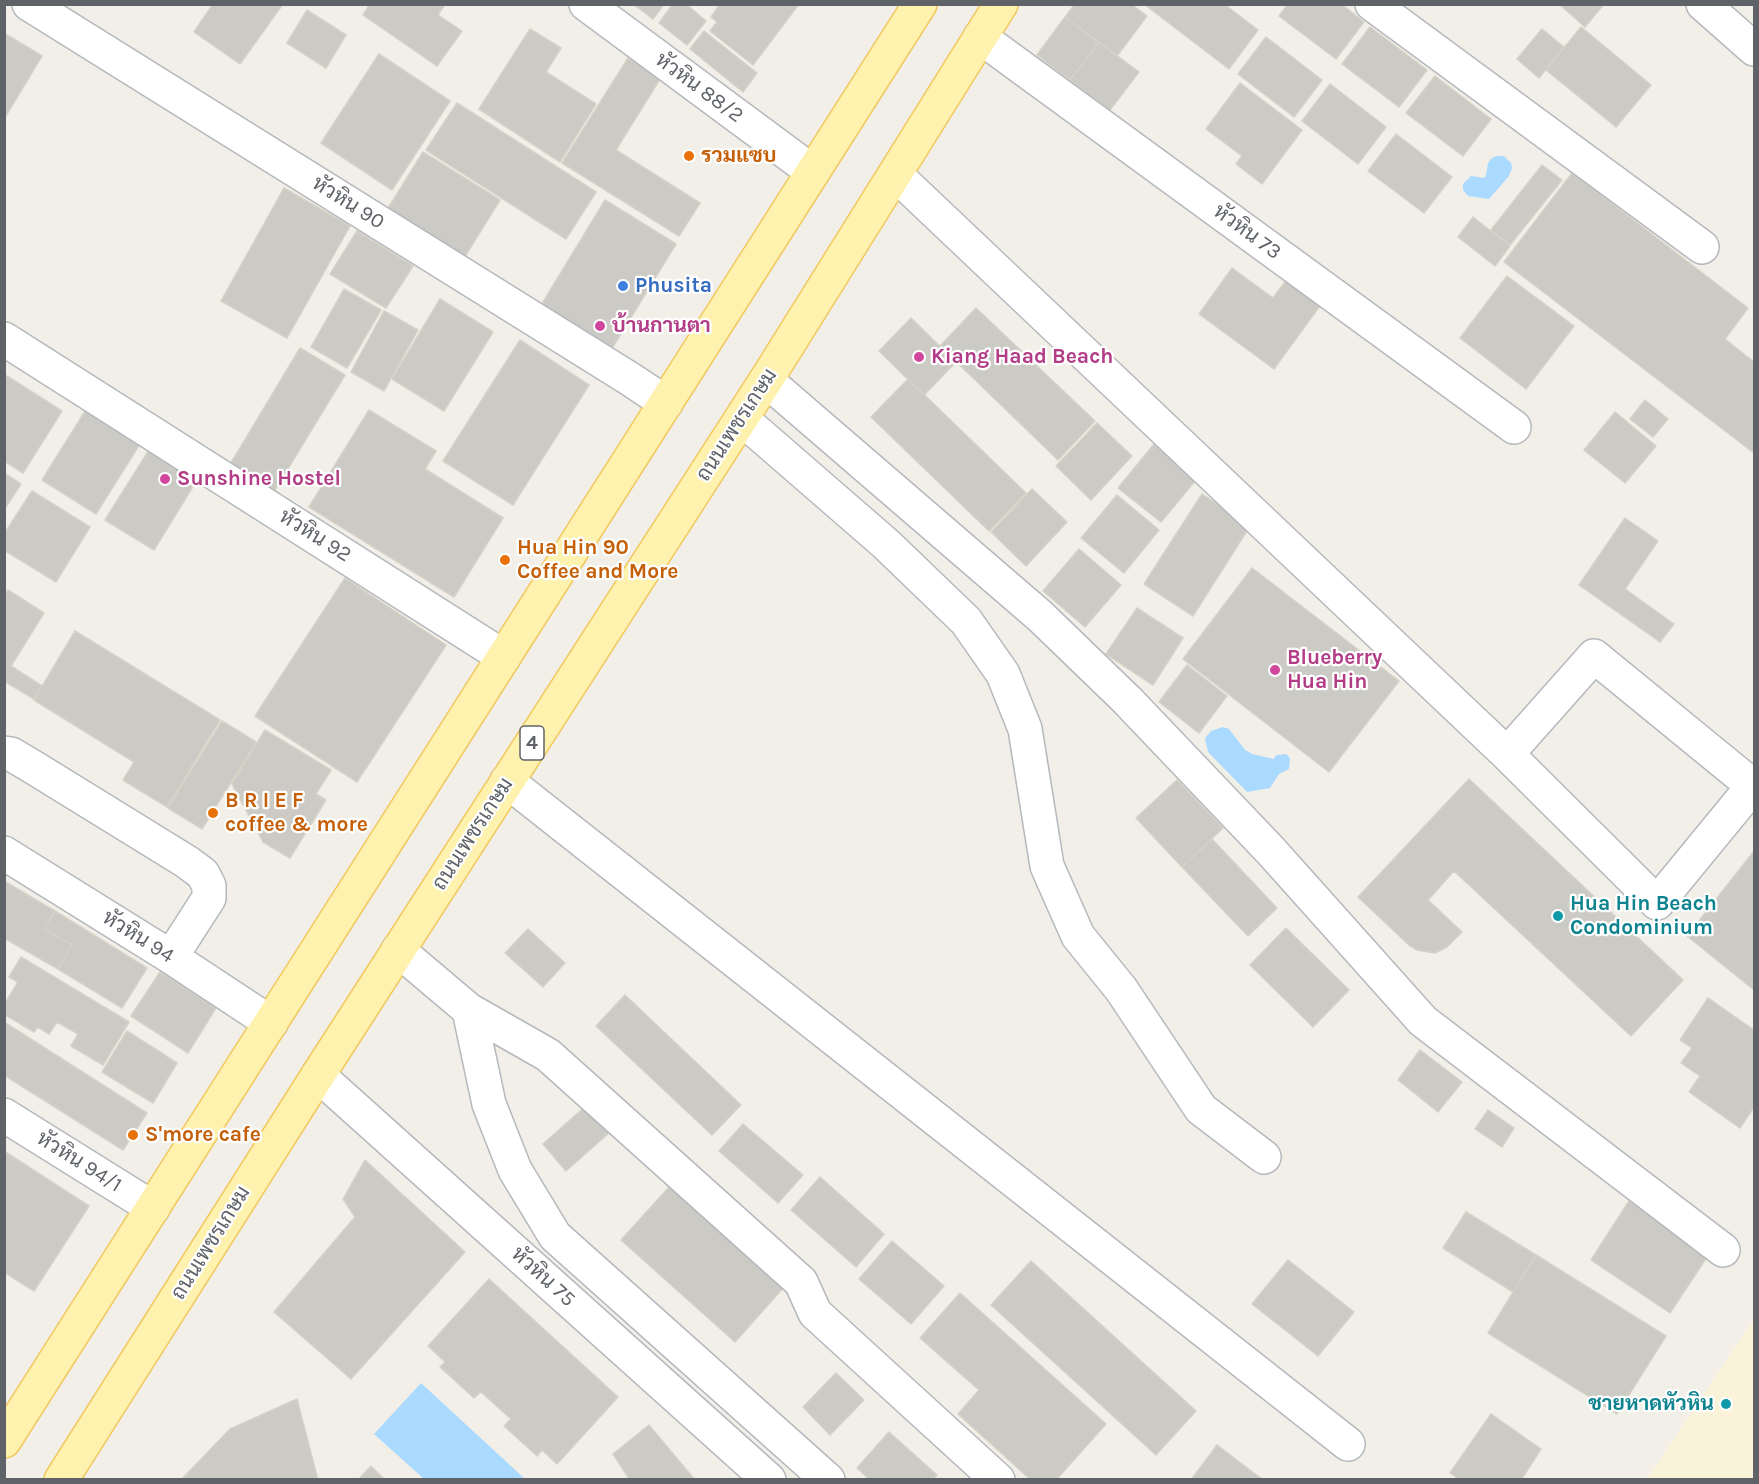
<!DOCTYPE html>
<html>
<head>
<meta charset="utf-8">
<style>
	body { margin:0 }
	#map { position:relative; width:1759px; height:1484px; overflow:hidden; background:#f1efe8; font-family:Karla,sans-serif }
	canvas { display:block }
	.frame { position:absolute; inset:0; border:6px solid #5f6368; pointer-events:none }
</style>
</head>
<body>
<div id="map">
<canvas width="1759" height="1484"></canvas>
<div class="frame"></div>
</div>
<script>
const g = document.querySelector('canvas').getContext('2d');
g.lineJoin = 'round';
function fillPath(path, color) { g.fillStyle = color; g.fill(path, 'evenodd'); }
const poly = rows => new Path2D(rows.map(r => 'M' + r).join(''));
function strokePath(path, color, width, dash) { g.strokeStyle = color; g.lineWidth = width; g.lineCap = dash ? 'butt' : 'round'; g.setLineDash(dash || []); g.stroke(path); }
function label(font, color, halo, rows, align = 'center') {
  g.font = font + ' Karla,Sarabun,sans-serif'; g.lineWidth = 4.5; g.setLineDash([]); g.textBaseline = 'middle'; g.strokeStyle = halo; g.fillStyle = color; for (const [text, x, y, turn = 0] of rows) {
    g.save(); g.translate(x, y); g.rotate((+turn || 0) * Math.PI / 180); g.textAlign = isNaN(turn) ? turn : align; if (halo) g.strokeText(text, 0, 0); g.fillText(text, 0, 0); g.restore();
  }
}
fillPath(poly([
	[1754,1320,1754,1479,1647,1479,1747,1329]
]), '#fbf3d9');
fillPath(poly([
	[1497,156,1504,156,1511,163,1512,168,1509,176,1489,199,1468,196,1463,190,1463,184,1471,176,1484,178,1486,175,1488,163,1492,158],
	[1223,727,1229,729,1245,750,1252,754,1274,759,1276,755,1286,754,1290,758,1289,769,1279,774,1270,788,1247,792,1208,752,1205,738,1211,731],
	[421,1383,525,1479,424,1479,374,1434]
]), '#aadaff');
const building = poly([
	[213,4,283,4,240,64,194,32,213,4],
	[370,4,445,4,438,15,462,31,437,66,363,15,370,4],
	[633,4,664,4,653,19,633,4],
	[673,4,686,4,706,21,687,45,659,23,673,4],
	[720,4,799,4,753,65,710,31,717,22,711,17,720,4],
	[1075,4,1131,4,1147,16,1117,56,1065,17,1075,4],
	[1144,4,1224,4,1258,30,1229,69,1144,4],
	[1288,4,1341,4,1364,22,1336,59,1279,16,1288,4],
	[1559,4,1604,4,1585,27,1559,4],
	[307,10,346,35,326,68,287,43,307,10],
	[1065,17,1099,42,1070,80,1037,55,1065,17],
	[1370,27,1427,70,1399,107,1342,64,1370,27],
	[1581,27,1651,85,1616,127,1546,70,1581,27],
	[530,29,561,48,546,72,596,104,560,162,479,109,530,29],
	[1542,29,1564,47,1539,78,1517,59,1542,29],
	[704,31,757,73,743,92,690,49,704,31],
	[4,33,42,56,4,119,4,33],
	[1266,37,1322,80,1294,117,1238,74,1266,37],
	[1099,42,1139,72,1110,110,1070,80,1099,42],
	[379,54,450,101,392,190,321,143,379,54],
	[628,58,660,79,616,150,700,203,679,236,562,163,628,58],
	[1435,76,1491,119,1463,156,1406,113,1435,76],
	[1240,83,1302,130,1262,184,1236,164,1242,156,1206,129,1240,83],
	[1330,84,1386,127,1358,164,1302,121,1330,84],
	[457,103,596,192,566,239,426,150,457,103],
	[1396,134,1452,177,1424,213,1368,171,1396,134],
	[423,152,500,200,464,258,387,210,423,152],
	[1542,165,1562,180,1510,245,1491,230,1542,165],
	[1572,173,1748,308,1725,339,1754,362,1754,453,1504,262,1572,173],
	[284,188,350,226,287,338,221,301,284,188],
	[605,200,676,244,608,355,537,312,605,200],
	[1473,217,1510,246,1495,266,1458,237,1473,217],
	[357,231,413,266,386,308,330,274,357,231],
	[1232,268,1273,298,1288,278,1322,303,1274,369,1199,314,1232,268],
	[1507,276,1574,326,1526,389,1460,338,1507,276],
	[344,289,381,310,347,368,311,347,344,289],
	[440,299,493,332,444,411,392,379,440,299],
	[976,308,1095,421,1058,460,940,346,976,308],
	[384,311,418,330,384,391,351,372,384,311],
	[911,318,956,362,924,395,879,351,911,318],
	[520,340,589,385,513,505,443,461,520,340],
	[300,348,345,375,275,490,231,463,300,348],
	[7,376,62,411,23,473,4,461,4,380,7,376],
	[908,379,1026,493,989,531,871,417,908,379],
	[1645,400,1668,419,1653,437,1630,419,1645,400],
	[89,405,143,439,96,514,42,480,89,405],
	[369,410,436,451,425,469,503,518,454,597,309,507,369,410],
	[1615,412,1656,446,1625,483,1584,450,1615,412],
	[1097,423,1132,456,1091,500,1056,466,1097,423],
	[1154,444,1196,480,1161,522,1118,488,1154,444],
	[149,450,197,480,154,550,105,520,149,450],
	[4,473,21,484,4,510,4,473],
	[1032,489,1067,522,1026,566,991,532,1032,489],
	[32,491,90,527,56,582,4,550,4,534,32,491],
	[1202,494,1250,526,1193,616,1144,584,1202,494],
	[1117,495,1159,530,1124,573,1081,538,1117,495],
	[1625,518,1658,541,1625,589,1674,624,1660,642,1579,585,1625,518],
	[1079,549,1121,585,1085,627,1043,591,1079,549],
	[1252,568,1399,681,1329,772,1183,659,1252,568],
	[345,578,446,645,357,782,255,716,345,578],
	[8,590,44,613,11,666,42,686,34,699,4,681,4,596,8,590],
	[1137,608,1183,638,1153,685,1106,654,1137,608],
	[75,631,220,720,167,807,123,780,134,762,34,700,75,631],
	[1187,665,1227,696,1199,733,1159,702,1187,665],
	[222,721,256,742,202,829,168,808,222,721],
	[265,730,331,770,316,794,326,800,290,858,263,842,232,784,265,730],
	[1469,779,1683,980,1631,1036,1454,871,1428,900,1462,932,1447,947,1435,953,1417,950,1409,945,1358,897,1469,779],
	[1177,780,1223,828,1182,867,1136,818,1177,780],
	[1212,839,1277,908,1248,936,1182,867,1212,839],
	[1754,851,1754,990,1687,936,1754,851],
	[4,881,55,911,44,929,72,945,58,969,4,938,4,881],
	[55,911,147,968,122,1008,58,969,72,945,44,929,55,911],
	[1286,928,1349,990,1313,1027,1250,965,1286,928],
	[528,929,565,963,543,987,505,953,528,929],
	[21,957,129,1022,103,1065,71,1046,78,1034,57,1022,49,1034,38,1027,34,1032,4,1014,4,1005,18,982,9,977,21,957],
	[160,972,216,1008,188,1053,131,1016,160,972],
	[625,995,741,1105,712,1135,596,1026,625,995],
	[1708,998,1754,1030,1754,1107,1740,1128,1689,1092,1700,1076,1681,1063,1692,1048,1680,1040,1708,998],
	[4,1022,147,1113,123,1150,4,1075,4,1022],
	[127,1031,177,1063,153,1103,102,1072,127,1031],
	[1420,1050,1462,1082,1438,1112,1398,1080,1420,1050],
	[587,1105,610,1132,566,1171,543,1144,587,1105],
	[1488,1110,1514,1128,1502,1147,1475,1129,1488,1110],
	[743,1124,803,1175,778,1203,719,1151,743,1124],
	[4,1151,89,1206,34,1291,4,1272,4,1151],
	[365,1160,465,1252,351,1379,274,1312,355,1217,343,1199,365,1160],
	[820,1177,884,1234,856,1267,791,1210,820,1177],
	[670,1186,784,1287,735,1342,621,1240,670,1186],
	[1629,1201,1709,1254,1670,1313,1591,1260,1629,1201],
	[1466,1212,1536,1255,1513,1292,1443,1248,1466,1212],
	[892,1241,944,1286,911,1324,859,1279,892,1241],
	[1536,1255,1666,1336,1617,1414,1488,1333,1536,1255],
	[1288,1260,1354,1312,1318,1356,1252,1304,1288,1260],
	[1031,1261,1196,1411,1156,1455,991,1305,1031,1261],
	[489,1279,618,1397,557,1464,542,1450,537,1456,504,1426,511,1419,481,1392,474,1398,440,1367,445,1362,428,1346,489,1279],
	[960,1293,1106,1424,1056,1480,1031,1480,958,1414,979,1390,920,1338,960,1293],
	[836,1373,864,1400,830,1435,803,1407,836,1373],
	[297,1399,318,1480,181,1480,230,1429,297,1399],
	[1491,1414,1541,1449,1521,1480,1460,1480,1450,1473,1491,1414],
	[649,1425,695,1480,630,1480,613,1454,649,1425],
	[889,1432,937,1475,933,1480,870,1480,857,1468,889,1432],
	[1217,1445,1263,1480,1191,1480,1217,1445],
	[371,1466,385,1480,358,1480,371,1466]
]);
fillPath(building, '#cccac5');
strokePath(building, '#d6d1c6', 1.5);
const minor = poly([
	[29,4,630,379,666,403],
	[586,4,813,172],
	[1372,4,1702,247],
	[1703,4,1754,49],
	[980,37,1514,427],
	[895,174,1507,754,1657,903,1753,786,1594,656,1507,754],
	[4,339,504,657],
	[766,380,1040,616,1127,700,1271,851,1423,1021,1723,1250],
	[742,419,886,544,966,621,1003,674,1025,729,1047,866,1078,936,1121,989,1201,1109,1264,1157],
	[4,753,11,754,33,767,187,862,203,874,209,886,209,898,171,957],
	[507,781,1348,1444],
	[4,853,171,957,271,1023],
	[398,950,469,1010,548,1055,801,1282,815,1313,998,1480],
	[469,1010,489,1104,515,1170,555,1236,828,1480],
	[318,1075,769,1480],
	[4,1115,153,1208]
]);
const major = poly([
	[4,1441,920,4],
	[61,1480,318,1075,766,380,1001,4]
]);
strokePath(minor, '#b5b8bc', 36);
strokePath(major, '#f2c960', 36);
strokePath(minor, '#fff', 33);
strokePath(major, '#fff2af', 33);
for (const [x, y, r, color] of [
	[689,156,6,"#e8710a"],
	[623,286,6,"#3f7fe0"],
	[600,326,6,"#d1479c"],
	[919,357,6,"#d1479c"],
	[165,479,6,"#d1479c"],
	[505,560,6,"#e8710a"],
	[1275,670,6,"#d1479c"],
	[213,813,6,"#e8710a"],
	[1558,916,6,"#0f9aa8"],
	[133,1135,6,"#e8710a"],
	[1726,1404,6,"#0f9aa8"]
]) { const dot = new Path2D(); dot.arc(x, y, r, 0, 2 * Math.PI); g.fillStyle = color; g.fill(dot); strokePath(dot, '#fff', 2); }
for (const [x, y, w] of [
	[532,743,24]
]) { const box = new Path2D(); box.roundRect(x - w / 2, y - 17, w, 34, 4.5); g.fillStyle = '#fff'; g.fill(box); strokePath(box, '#5f6368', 1.5); }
label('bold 20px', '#5f6368', null, [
	["4",532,743]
]);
label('21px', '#5f6368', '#fff', [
	["หัวหิน 88/2",699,88,36],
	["หัวหิน 90",348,203,32],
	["หัวหิน 73",1247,232,36],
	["ถนนเพชรเกษม",737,425,-57],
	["หัวหิน 92",315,536,32],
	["ถนนเพชรเกษม",473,834,-57],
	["หัวหิน 94",138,937,32],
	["หัวหิน 94/1",79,1162,32],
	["ถนนเพชรเกษม",211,1243,-58],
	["หัวหิน 75",543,1277,42]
]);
label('bold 21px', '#c56008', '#fff', [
	["รวมแซบ",701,156],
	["Hua Hin 90",517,548],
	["Coffee and More",517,572],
	["B R I E F",225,801],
	["coffee & more",225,825],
	["S'more cafe",145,1135]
], 'left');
label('bold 21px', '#366cbe', '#fff', [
	["Phusita",635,286]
], 'left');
label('bold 21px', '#b23c85', '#fff', [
	["บ้านกานตา",612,326],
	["Kiang Haad Beach",931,357],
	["Sunshine Hostel",177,479],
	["Blueberry",1287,658],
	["Hua Hin",1287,682]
], 'left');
label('bold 21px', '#0d838f', '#fff', [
	["Hua Hin Beach",1570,904],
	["Condominium",1570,928],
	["ชายหาดหัวหิน",1714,1404,"right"]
], 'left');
</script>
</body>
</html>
